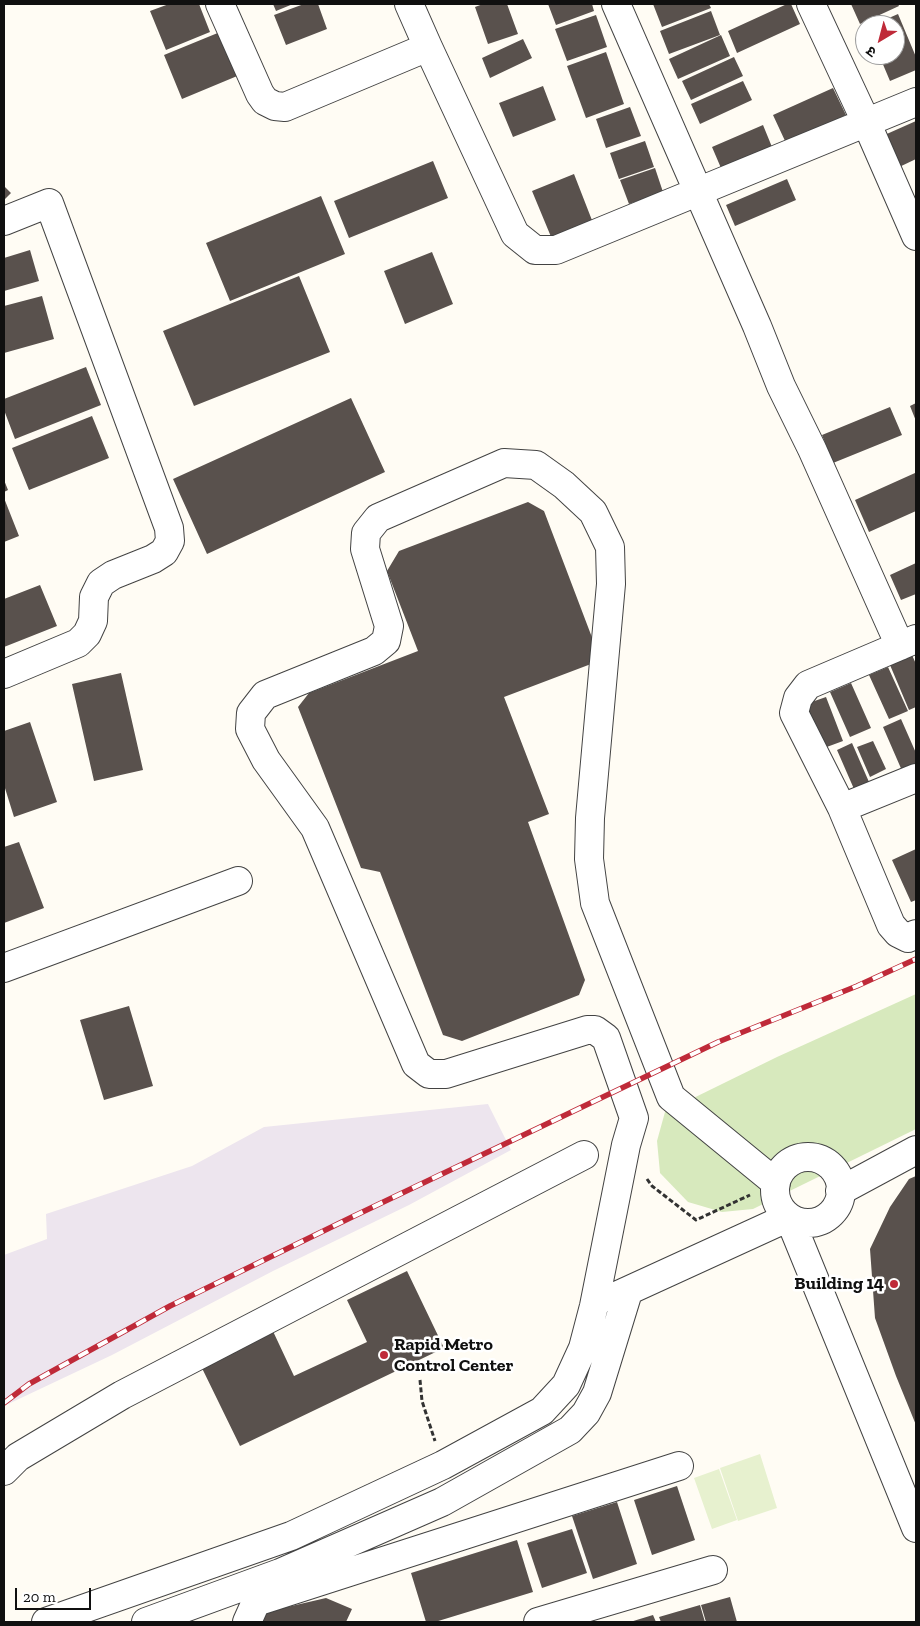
<!DOCTYPE html>
<html>
<head>
<meta charset="utf-8">
<style>
	body { margin:0 }
	#map { position:relative; width:920px; height:1626px; overflow:hidden; background:#fffcf4; font-family:"Zilla Slab","Noto Sans Devanagari",serif }
	canvas { display:block }
	.frame { position:absolute; inset:0; border:5px solid #101010; pointer-events:none }
	.north { position:absolute; left:855px; top:15px; width:50px; height:50px; box-sizing:border-box; background:#fff; border:1px solid #9f9f9f; border-radius:50%; rotate:217deg; font-size:14px; font-weight:700; line-height:20px; text-align:center; color:#101010 }
	.north::after { content:''; display:block; margin:auto; width:18px; height:22px; background:#bf2a39; clip-path:polygon(50% 0,100% 100%,50% 72%,0 100%) }
	.scale { position:absolute; left:15px; top:1588px; width:76px; height:22px; box-sizing:border-box; border:2px solid #101010; border-top:0; padding-left:6px; font-size:15px; line-height:18px; white-space:nowrap; color:#101010; -webkit-text-stroke:4px #fff; paint-order:stroke }
</style>
</head>
<body>
<div id="map">
<canvas width="920" height="1626"></canvas>
<div class="frame"></div>
<div class="north">उ</div>
<div class="scale">20 m</div>
</div>
<script>
const g = document.querySelector('canvas').getContext('2d');
g.lineJoin = 'round';
function fillPath(path, color) { g.fillStyle = color; g.fill(path, 'evenodd'); }
const poly = rows => new Path2D(rows.map(r => 'M' + r).join(''));
function strokePath(path, color, width, dash) { g.strokeStyle = color; g.lineWidth = width; g.lineCap = dash ? 'butt' : 'round'; g.setLineDash(dash || []); g.stroke(path); }
function label(font, color, halo, rows, align = 'center') {
  g.font = font + ' "Zilla Slab",serif'; g.lineWidth = 5; g.setLineDash([]); g.textBaseline = 'middle'; g.strokeStyle = halo; g.fillStyle = color; for (const [text, x, y, turn = 0] of rows) {
    g.save(); g.translate(x, y); g.rotate((+turn || 0) * Math.PI / 180); g.textAlign = isNaN(turn) ? turn : align; if (halo) g.strokeText(text, 0, 0); g.fillText(text, 0, 0); g.restore();
  }
}
fillPath(poly([
	[488,1104,511,1150,409,1205,273,1271,112,1355,4,1406,4,1255,47,1239,46,1214,192,1166,264,1127]
]), '#ede5ee');
fillPath(poly([
	[916,994,916,1129,753,1209,722,1212,688,1202,660,1173,657,1141,665,1112,777,1057]
]), '#d7e9bd');
fillPath(poly([
	[760,1454,777,1508,738,1521,720,1468],
	[719,1469,737,1520,712,1529,694,1478]
]), '#e7f1cf');
fillPath(poly([
	[169,4,199,4,210,32,166,50,150,11],
	[273,4,293,4,276,11],
	[304,4,318,4,327,29,286,45,274,15],
	[483,4,507,4,518,34,488,44,475,7],
	[548,4,592,4,594,11,556,25],
	[653,4,709,4,711,8,662,27],
	[787,4,791,4,800,24,737,53,728,31],
	[851,4,898,4,899,6,860,24],
	[711,11,720,35,669,54,660,31],
	[898,14,916,57,916,70,890,81,879,55,895,55,895,25,873,25],
	[596,15,607,47,567,61,555,29],
	[225,30,242,74,182,99,164,55],
	[721,35,730,56,678,79,669,59],
	[523,39,532,58,490,78,482,58],
	[606,52,624,104,586,118,567,66],
	[734,57,743,76,691,100,682,81],
	[743,81,752,100,700,124,691,104],
	[543,86,556,120,513,137,499,103],
	[833,88,846,115,786,143,773,115],
	[630,107,641,136,606,148,596,119],
	[916,121,916,159,895,169,880,137],
	[763,125,772,147,721,168,712,147],
	[645,141,654,167,619,179,610,153],
	[433,161,448,198,349,238,334,201],
	[655,168,663,192,629,204,620,180],
	[574,174,595,228,554,244,532,191],
	[787,179,796,200,735,226,726,205],
	[4,186,11,193,4,200],
	[321,196,345,254,230,301,206,243],
	[30,250,39,281,4,291,4,258],
	[432,252,453,304,405,324,384,271],
	[299,276,330,352,194,406,163,331],
	[42,296,54,339,4,353,4,306],
	[86,367,101,405,15,439,4,410,4,399],
	[351,398,385,472,207,554,173,479],
	[916,403,916,421,910,406],
	[890,407,902,435,833,463,822,435],
	[92,416,109,458,29,490,12,448],
	[915,473,916,511,869,532,855,500],
	[4,480,8,490,4,492],
	[4,498,19,536,4,542],
	[528,502,544,511,596,648,591,664,504,697,549,814,528,822,585,980,579,995,462,1041,443,1035,380,872,361,868,298,707,309,693,418,651,387,571,399,551],
	[916,563,916,594,901,600,890,575],
	[40,585,57,626,4,647,4,599],
	[912,655,916,664,916,707,909,710,890,665],
	[888,667,908,711,889,719,869,675],
	[121,673,143,770,94,781,72,684],
	[851,683,871,728,850,737,830,692],
	[826,697,843,741,824,748,806,704],
	[901,719,916,753,916,767,903,773,883,727],
	[30,722,57,802,14,817,4,785,4,731],
	[873,741,886,769,870,777,857,747],
	[852,743,869,782,854,789,837,750],
	[19,842,44,908,4,923,4,847],
	[916,849,916,900,911,902,892,860],
	[129,1006,153,1086,104,1100,80,1020],
	[916,1176,916,1425,896,1376,875,1318,870,1249,890,1207,909,1179],
	[407,1271,444,1348,240,1446,199,1362,271,1327,294,1376,367,1342,347,1300],
	[677,1486,695,1540,652,1555,634,1500],
	[617,1502,637,1564,593,1579,572,1516],
	[572,1529,587,1573,542,1588,527,1543],
	[517,1540,533,1592,435,1622,426,1622,411,1573],
	[730,1597,737,1622,706,1622,701,1605],
	[326,1598,352,1609,346,1622,253,1622,257,1614],
	[700,1605,705,1622,661,1622,659,1617],
	[653,1615,656,1622,630,1622]
]), '#59514d');
const minor = poly([
	[220,4,260,94,265,101,275,106,285,107,428,47,409,4],
	[616,4,757,326,781,386,812,449,900,646],
	[811,4,867,124,916,236],
	[428,47,515,234,535,250,556,250,916,102],
	[4,221,49,203,169,528,170,541,164,552,153,559,113,575,101,583,94,597,93,621,87,634,78,643,4,674],
	[916,639,808,685,798,698,794,713,842,808,891,925,898,933,908,938,916,934],
	[842,808,916,778],
	[4,968,238,881],
	'775 1190a33 33 0 1 1 66 0a33 33 0 1 1-66 0Z',
	[840,1191,916,1150],
	[612,1298,789,1217,916,1528],
	[4,1471,18,1457,122,1395,584,1155],
	[46,1622,291,1536,443,1465,542,1411,566,1385,583,1348,594,1306,626,1145,634,1118,606,1038,595,1030,587,1030,446,1074,429,1074,416,1064,315,828,266,760,250,729,251,713,265,695,374,651,386,641,389,626,365,549,366,533,378,518,504,463,536,465,564,485,593,512,610,547,611,584,590,818,589,859,595,903,671,1097,776,1183],
	[146,1622,280,1573,442,1502,570,1430,586,1413,597,1393,628,1292],
	[247,1622,256,1602,679,1466],
	[538,1622,713,1570]
]);
strokePath(minor, '#434343', 30);
strokePath(poly([
	[647,1179,652,1186,696,1220,750,1195],
	[420,1380,422,1401,435,1441]
]), '#323232', 3, [5, 2.5]);
strokePath(minor, '#fff', 28);
const rail = poly([
	[4,1403,29,1384,170,1306,352,1217,718,1042,857,986,916,959]
]);
strokePath(rail, '#bf2a39', 5.5);
strokePath(rail, '#fff', 4, [11]);
for (const [x, y, r, color] of [
	[894,1284,5,"#bf2a39"],
	[384,1355,5,"#bf2a39"]
]) { const dot = new Path2D(); dot.arc(x, y, r, 0, 2 * Math.PI); g.fillStyle = color; g.fill(dot); strokePath(dot, '#fff', 2); }
label('bold 18px', '#101010', '#fff', [
	["Building 14",884,1284],
	["Rapid Metro",394,1345,"left"],
	["Control Center",394,1366,"left"]
], 'right');
</script>
</body>
</html>
